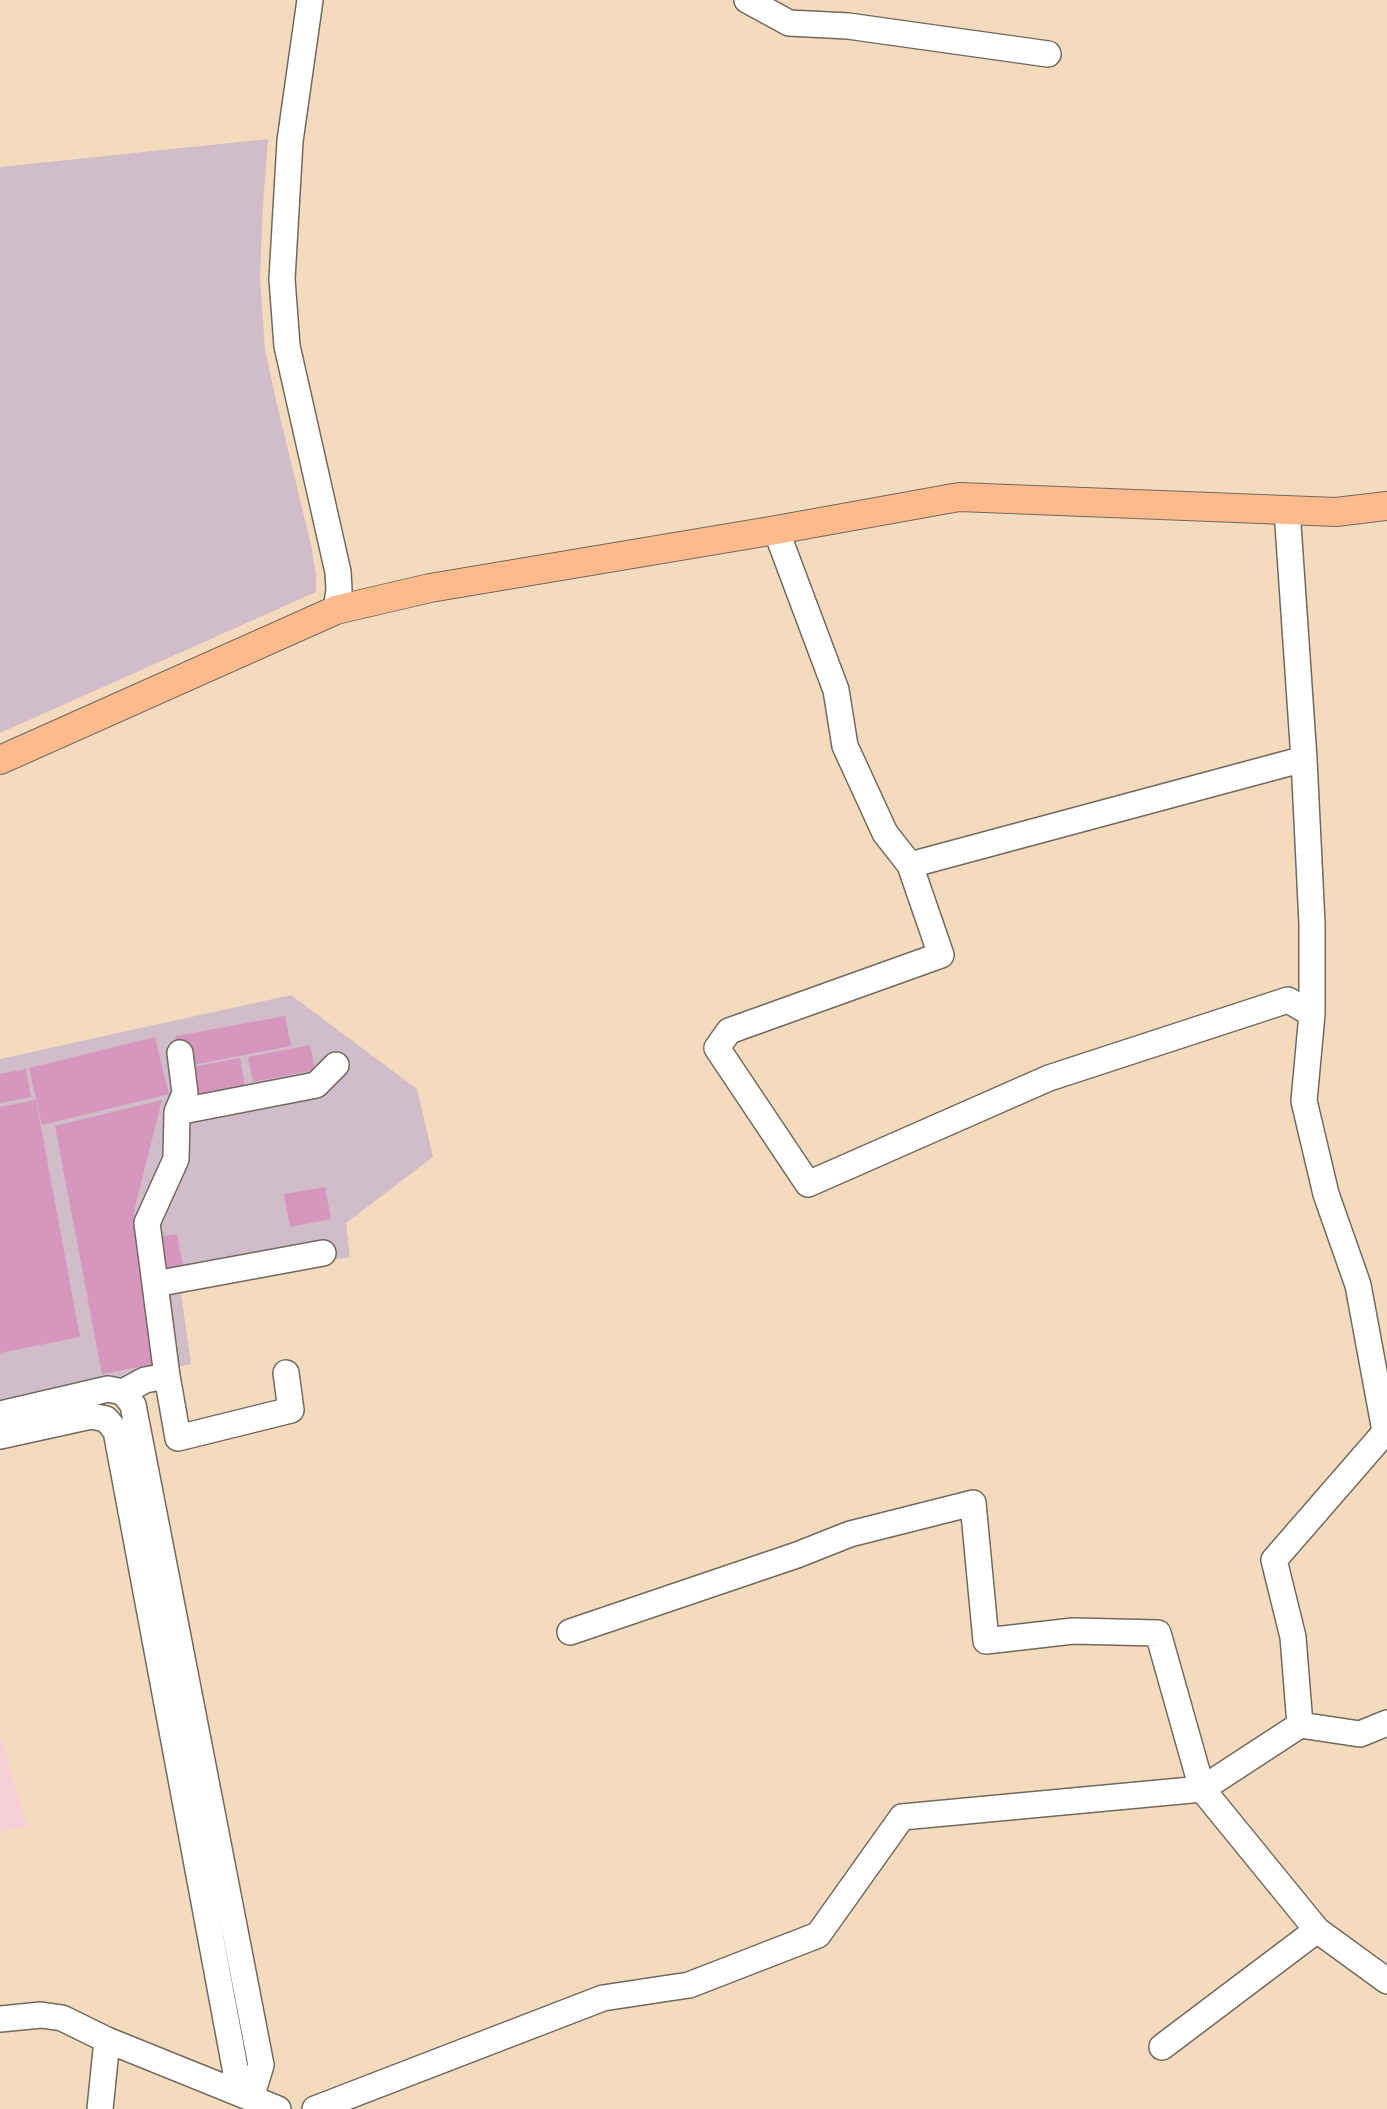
<!DOCTYPE html>
<html>
<head>
<meta charset="utf-8">
<style>
	body { margin:0 }
	canvas { display:block; background:#f4dbbe }
</style>
</head>
<body>
<canvas width="1387" height="2109"></canvas>
<script>
const g = document.querySelector('canvas').getContext('2d');
g.lineJoin = 'round';
function fillPath(path, color) { g.fillStyle = color; g.fill(path, 'evenodd'); }
const poly = rows => new Path2D(rows.map(r => 'M' + r).join(''));
function strokePath(path, color, width, dash) { g.strokeStyle = color; g.lineWidth = width; g.lineCap = dash ? 'butt' : 'round'; g.setLineDash(dash || []); g.stroke(path); }
fillPath(poly([
	[0,1735,28,1827,0,1832]
]), '#f6cfd7');
fillPath(poly([
	[268,139,263,205,260,279,265,349,275,396,311,545,316,574,316,592,0,733,0,167],
	[291,995,417,1089,433,1157,346,1223,350,1257,180,1286,191,1364,0,1404,0,1059]
]), '#d1bdc9');
fillPath(poly([
	[285,1016,291,1046,182,1067,176,1036],
	[155,1037,169,1094,42,1125,29,1068],
	[310,1045,315,1070,253,1082,248,1057],
	[240,1058,245,1086,191,1096,186,1068],
	[26,1069,31,1097,0,1103,0,1074],
	[36,1100,80,1337,0,1353,0,1107],
	[162,1100,134,1211,160,1363,102,1374,55,1126],
	[325,1187,331,1219,290,1227,284,1194],
	[177,1234,184,1271,165,1275,158,1237]
]), '#d696bd');
const minor = poly([
	[310,0,290,141,282,279,287,346,338,572,339,590,336,610],
	[747,0,789,23,848,26,1048,54],
	[1287,510,1304,759,1312,924,1312,1014,1304,1101,1326,1194,1358,1285,1385,1431],
	[776,530,836,690,845,746,885,833,910,865,1304,759],
	[910,865,941,955,729,1031,717,1048,808,1184,1049,1078,1288,1000,1312,1014],
	[177,1112,316,1085,336,1065],
	[155,1284,323,1253],
	[167,1376,178,1438,291,1410,286,1373],
	[123,1392,145,1380,167,1376,147,1223,176,1159,177,1112,185,1093,180,1053],
	[0,1414,108,1389,123,1392,133,1405,261,2065,251,2098],
	[0,1436,91,1416,106,1419,116,1431,236,2073,230,2088],
	[570,1632,797,1555,850,1534,973,1503,986,1641,1073,1631,1158,1633,1202,1789,1300,1725,1293,1637,1274,1560,1387,1430],
	[1300,1725,1360,1734,1387,1723],
	[0,2019,41,2015,62,2018,107,2040,278,2109],
	[1162,2047,1317,1930],
	[100,2109,107,2040],
	[315,2109,603,1998,689,1985,818,1935,902,1817,1202,1789,1317,1930,1387,1981]
]);
const major = poly([
	[0,760,336,610,430,588,776,530,959,497,1336,512,1387,506]
]);
strokePath(minor, '#71695e', 28);
strokePath(major, '#71695e', 30);
strokePath(minor, '#fff', 25);
strokePath(major, '#fcba8d', 28);
</script>
</body>
</html>
